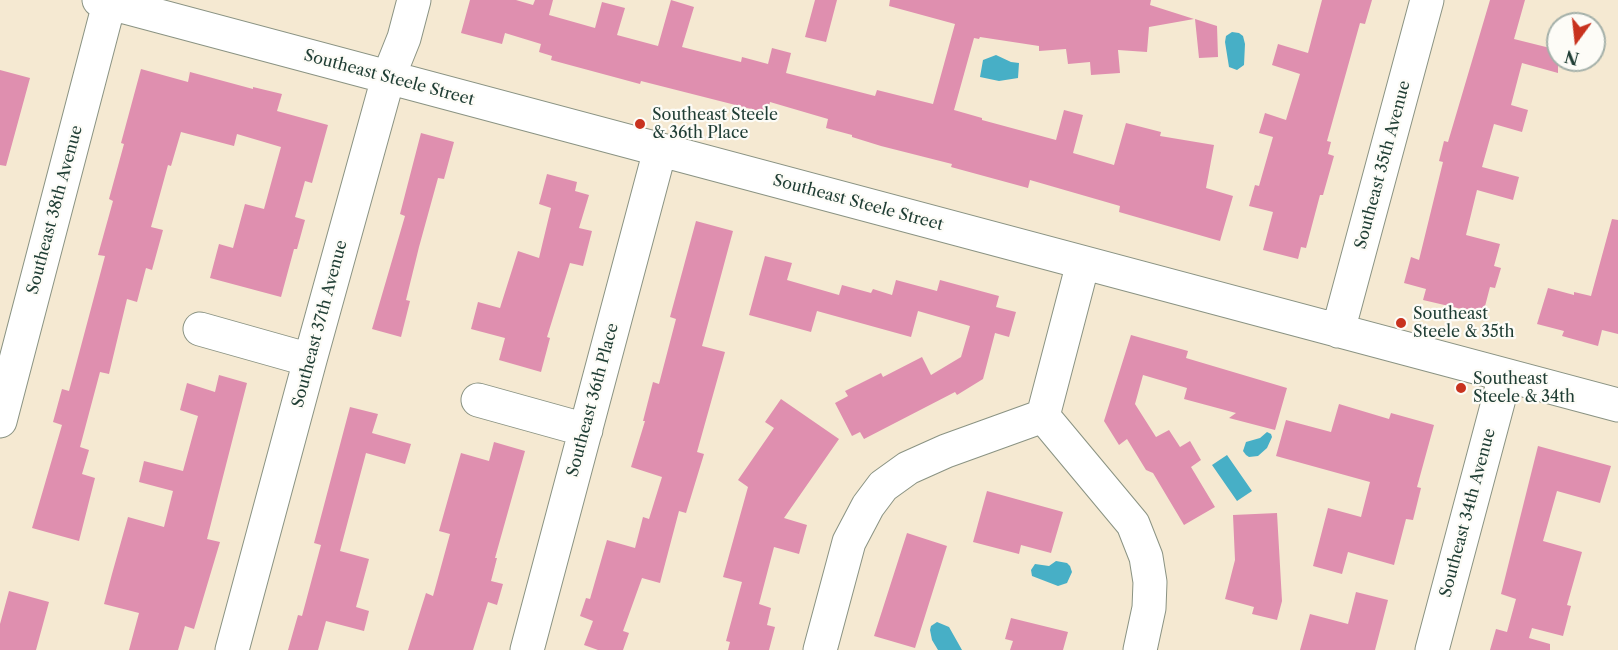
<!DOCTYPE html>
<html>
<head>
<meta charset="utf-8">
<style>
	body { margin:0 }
	#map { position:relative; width:1618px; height:650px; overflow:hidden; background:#f5e9d2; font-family:"Libre Caslon Text",serif }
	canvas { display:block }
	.north { position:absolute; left:1546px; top:12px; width:60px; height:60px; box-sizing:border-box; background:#fdfcf7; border:2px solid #a4b0a9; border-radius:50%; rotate:195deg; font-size:16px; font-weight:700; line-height:24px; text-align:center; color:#1f3d34 }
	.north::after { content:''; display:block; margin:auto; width:21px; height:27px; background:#c8321e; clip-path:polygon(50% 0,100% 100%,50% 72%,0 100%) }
</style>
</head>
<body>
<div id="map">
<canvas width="1618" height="650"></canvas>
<div class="north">N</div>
</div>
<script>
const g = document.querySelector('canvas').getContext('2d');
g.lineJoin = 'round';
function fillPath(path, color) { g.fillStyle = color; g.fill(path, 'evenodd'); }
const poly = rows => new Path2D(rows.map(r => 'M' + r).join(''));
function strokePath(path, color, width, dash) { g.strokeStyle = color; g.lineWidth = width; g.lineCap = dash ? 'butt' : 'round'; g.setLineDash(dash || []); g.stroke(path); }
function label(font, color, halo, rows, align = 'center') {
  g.font = font + ' "Libre Caslon Text",serif'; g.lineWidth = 4.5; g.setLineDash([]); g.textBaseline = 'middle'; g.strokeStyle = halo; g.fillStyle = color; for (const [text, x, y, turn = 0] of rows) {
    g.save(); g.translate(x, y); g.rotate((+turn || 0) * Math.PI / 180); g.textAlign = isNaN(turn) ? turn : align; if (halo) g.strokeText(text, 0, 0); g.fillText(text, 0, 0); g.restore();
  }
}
fillPath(poly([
	[1232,32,1239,33,1243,36,1245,44,1244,65,1237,70,1229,67,1225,42,1226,36],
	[996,55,1011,62,1019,63,1018,78,999,81,980,77,983,60],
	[1267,432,1271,434,1272,437,1267,448,1258,456,1249,457,1246,455,1243,451,1246,442,1260,438],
	[1227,455,1252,491,1237,501,1212,465],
	[1056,561,1067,563,1070,566,1072,572,1067,583,1058,586,1032,576,1031,570,1035,564,1049,566],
	[937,622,949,627,962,650,938,650,932,640,930,630,931,626]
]), '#47afc6');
fillPath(poly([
	[470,0,516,0,533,5,535,0,553,0,549,15,595,28,602,2,625,8,617,35,658,46,671,0,694,7,682,47,741,62,742,57,768,64,772,48,791,53,786,73,875,96,877,90,933,104,955,24,889,6,890,0,1151,0,1150,5,1194,19,1149,27,1147,52,1118,50,1120,73,1091,75,1090,62,1068,64,1066,49,1039,51,1039,46,980,37,979,39,974,38,954,110,982,118,982,120,1056,140,1064,110,1083,115,1073,153,1114,165,1126,123,1161,132,1160,136,1214,145,1206,188,1233,196,1220,241,1119,212,1120,206,1030,180,1028,188,951,167,952,164,881,146,852,137,852,135,826,128,828,119,770,102,767,113,641,81,640,84,551,60,552,56,539,52,541,44,505,33,502,44,461,33],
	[815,0,837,0,826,42,805,37],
	[1322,0,1372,0,1365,24,1360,23,1327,141,1331,142,1328,154,1334,156,1323,195,1320,195,1306,248,1301,247,1298,259,1263,250,1273,212,1249,206,1255,185,1259,186,1273,137,1259,133,1265,113,1286,120,1300,74,1272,65,1278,44,1308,53],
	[1490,0,1525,0,1514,39,1558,50,1558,73,1522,63,1511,105,1528,110,1522,132,1494,124,1482,167,1519,177,1513,200,1477,190,1466,235,1500,244,1494,266,1501,268,1495,288,1490,287,1483,314,1423,300,1426,289,1404,283,1411,257,1419,260,1443,162,1439,161,1444,141,1448,142],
	[1195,19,1217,26,1218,57,1199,58],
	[141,69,188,82,190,72,253,89,253,87,282,94,277,111,328,125,312,183,305,181,295,217,305,220,297,249,294,249,281,297,210,278,219,244,233,248,245,204,264,209,281,147,237,134,234,146,181,132,171,166,168,165,151,227,163,230,152,270,146,268,137,302,127,299,109,374,100,372,80,447,89,450,82,474,95,478,79,541,32,528,62,425,53,422,62,389,69,391,105,256,98,255,113,201,109,199,124,144,121,143],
	[0,70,30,78,6,166,0,165],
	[421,133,454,142,444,179,438,178,419,247,406,300,410,301,401,337,372,329,405,216,400,214],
	[547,174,577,182,575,191,589,195,579,228,592,231,583,266,570,263,547,337,550,338,541,372,499,360,505,338,471,329,478,302,500,308,518,251,539,258,551,208,539,204],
	[1612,219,1618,220,1618,334,1602,330,1598,346,1562,336,1564,331,1537,324,1548,288,1574,295,1574,292,1591,296],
	[696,221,733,231,702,346,725,352,697,452,704,454,686,513,679,511,660,583,642,578,623,631,629,633,623,650,598,650,584,645,593,621,580,616,586,598,590,599,607,540,635,548,643,517,649,519,662,477,631,467,645,421,643,421,653,382,659,384,676,319,670,317],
	[765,256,792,263,787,280,839,295,842,285,871,293,873,289,892,295,896,280,937,291,940,280,999,296,996,307,1016,312,1009,337,995,333,983,379,957,395,955,392,864,439,860,432,852,436,835,403,848,396,845,391,881,373,883,377,922,357,931,375,961,357,970,326,918,311,911,337,817,311,811,332,749,315],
	[1131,335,1188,351,1186,358,1287,388,1275,430,1229,418,1236,413,1184,399,1187,388,1143,375,1135,404,1156,437,1169,430,1180,447,1190,441,1201,460,1191,467,1215,507,1184,525,1153,473,1146,470,1127,439,1119,445,1104,421],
	[219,375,247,383,207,539,220,542,194,629,185,626,178,650,129,650,139,613,104,604,112,574,128,517,164,527,173,491,139,482,144,461,183,471,198,416,180,410,187,383,215,392],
	[781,399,839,439,784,518,807,525,799,554,774,547,759,604,771,608,767,625,775,627,769,650,728,650,730,642,726,641,742,582,723,577,748,487,738,480,774,428,765,422],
	[1339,404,1389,419,1391,413,1434,425,1417,487,1421,488,1413,520,1406,519,1394,565,1348,552,1342,574,1313,566,1328,508,1361,517,1370,482,1276,456,1286,420,1331,432],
	[350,407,378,414,372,433,411,444,405,464,366,453,340,551,369,559,356,607,369,611,364,631,326,621,318,650,288,650,298,615,302,616,321,545,314,543],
	[494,442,525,451,495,558,497,558,491,581,503,584,497,605,488,602,473,650,408,650,426,593,433,596,450,534,439,531,461,453,489,461],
	[1538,446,1611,466,1600,503,1557,491,1543,541,1582,552,1567,605,1571,606,1563,636,1532,628,1529,638,1550,644,1550,650,1490,650,1496,629,1507,632,1516,599,1501,594],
	[987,491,1063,512,1051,553,1021,545,1019,554,973,542],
	[1277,513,1282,601,1277,620,1252,614,1254,607,1225,599,1235,560,1233,515],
	[907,533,947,546,915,648,874,636],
	[9,591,49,602,36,650,0,650,0,624],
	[1356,592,1388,600,1375,650,1300,650,1310,614,1348,624],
	[1011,618,1068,632,1063,650,1010,650,1013,641,1005,639]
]), '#df8faf');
const minor = poly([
	[99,0,1618,405],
	[1083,263,1043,416,1133,524,1146,557,1150,582,1149,608,1140,650],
	[200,329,310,360],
	[1338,331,1427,0],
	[478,400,586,430],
	[0,421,110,0],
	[232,650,310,360,388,78,404,38,414,0],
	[527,650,660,150],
	[820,650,849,542,868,506,883,486,908,468,946,451,1043,416],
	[1432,650,1505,376]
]);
strokePath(minor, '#8a9383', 35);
strokePath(minor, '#fff', 33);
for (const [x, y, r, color] of [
	[640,124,6,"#c8321e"],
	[1401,323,6,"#c8321e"],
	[1461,388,6,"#c8321e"]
]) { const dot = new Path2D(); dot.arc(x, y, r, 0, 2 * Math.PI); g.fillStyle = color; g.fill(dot); strokePath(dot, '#fdfcf7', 2); }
label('16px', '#1f3d34', '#fdfcf7', [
	["Southeast Steele Street",389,78,15],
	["Southeast 35th Avenue",1383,165,-75],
	["Southeast Steele Street",858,203,15],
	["Southeast 38th Avenue",55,210,-75],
	["Southeast 37th Avenue",320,324,-75],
	["Southeast 36th Place",593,400,-75],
	["Southeast 34th Avenue",1468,513,-75]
]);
label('16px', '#1f3d34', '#fdfcf7', [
	["Southeast Steele",652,115],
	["& 36th Place",652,133],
	["Southeast",1413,314],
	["Steele & 35th",1413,332],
	["Southeast",1473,379],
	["Steele & 34th",1473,397]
], 'left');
</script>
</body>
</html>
